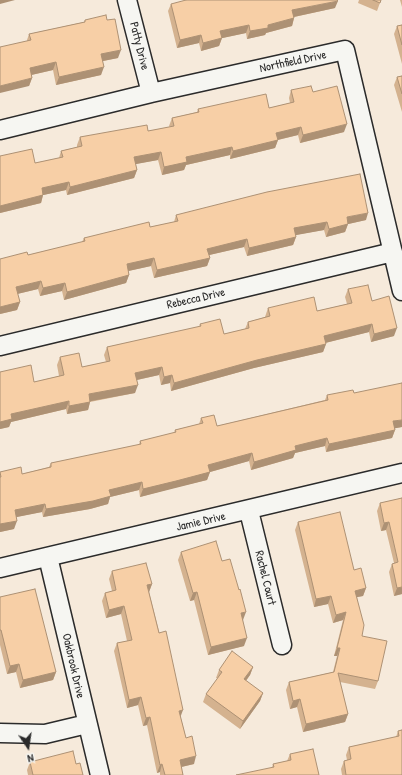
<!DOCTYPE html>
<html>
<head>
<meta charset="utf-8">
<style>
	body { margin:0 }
	#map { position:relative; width:402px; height:775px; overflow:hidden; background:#f6eadb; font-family:"Patrick Hand",sans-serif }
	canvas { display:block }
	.north { position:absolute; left:8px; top:727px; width:40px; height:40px; -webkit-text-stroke:3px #f6f6f2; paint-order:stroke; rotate:167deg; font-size:11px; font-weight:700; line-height:16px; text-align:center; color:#2b2b2b }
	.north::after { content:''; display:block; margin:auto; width:14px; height:18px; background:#2b2b2b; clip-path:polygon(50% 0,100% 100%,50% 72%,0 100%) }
</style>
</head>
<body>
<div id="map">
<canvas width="402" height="775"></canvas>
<div class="north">N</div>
</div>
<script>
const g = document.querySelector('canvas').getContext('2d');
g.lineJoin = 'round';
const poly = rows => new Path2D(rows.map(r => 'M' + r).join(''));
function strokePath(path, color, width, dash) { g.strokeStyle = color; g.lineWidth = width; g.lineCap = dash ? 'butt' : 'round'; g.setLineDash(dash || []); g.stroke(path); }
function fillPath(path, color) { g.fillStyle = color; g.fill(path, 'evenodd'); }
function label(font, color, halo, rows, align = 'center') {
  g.font = font + ' "Patrick Hand",sans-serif'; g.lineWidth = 4; g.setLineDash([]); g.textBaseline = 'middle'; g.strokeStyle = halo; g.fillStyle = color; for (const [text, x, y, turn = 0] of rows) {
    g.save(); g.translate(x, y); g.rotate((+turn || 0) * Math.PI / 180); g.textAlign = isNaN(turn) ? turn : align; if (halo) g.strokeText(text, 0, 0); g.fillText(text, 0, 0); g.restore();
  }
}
const minor = poly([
	[127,0,151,93],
	[0,130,151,93,345,50,402,291],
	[0,346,393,252],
	[249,511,282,645],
	[48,557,100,775],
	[0,568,402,473],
	[0,733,45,734,87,724]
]);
strokePath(minor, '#2b2b2b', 21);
strokePath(minor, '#f6f6f2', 18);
fillPath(poly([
	[359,0,381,0,377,11,358,3],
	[400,0,402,0,402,7],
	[171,4,335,8,294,17,294,18,292,26,266,33,265,35,247,39,246,33,222,38,219,46,201,51,199,43,177,48,168,11],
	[85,20,107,20,118,58,103,61,101,75,56,85,53,70,31,75,32,78,29,86,27,40,29,34,84,22],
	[402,25,402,64,394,34,397,26],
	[402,76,402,112,394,85,397,77],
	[291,90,313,92,344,132,300,143,298,135,278,140,275,148,230,159,230,155,186,165,184,170,162,175,158,160,135,164,137,170,134,178,67,195,66,190,43,195,41,203,0,213,0,156,35,163,59,158,61,151,77,147,77,145,80,137,148,131,170,127,169,126,172,118,197,112,198,109,269,108,290,103,289,98],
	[176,215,366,220,348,224,345,232,326,237,324,230,295,235,296,237,293,245,247,256,244,247,209,255,210,258,207,266,154,278,151,266,128,271,129,275,126,283,64,300,62,291,40,296,38,289,17,294,20,302,17,310,0,314,28,255,82,242,84,238,150,227,174,222],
	[348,289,372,301,394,336,371,342,369,332,325,343,326,344,323,352,254,368,171,391,170,383,161,385,159,375,137,380,135,393,90,402,88,410,67,414,66,409,11,422,9,427,0,429,0,372,34,382,59,376,57,365,60,357,82,367,106,362,104,355,107,347,199,327,200,324,224,334,245,329,248,322,265,317,268,308,317,311,347,304,345,297],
	[354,393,402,427,395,428,395,430,392,438,326,452,325,446,295,453,293,458,251,470,249,461,210,472,207,480,173,488,140,497,139,490,110,497,108,504,90,509,43,517,42,512,16,517,14,529,0,532,0,472,22,474,49,467,51,463,139,445,140,441,174,433,175,430,199,424,201,418,217,426,325,400,327,395],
	[402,498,402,594,394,596,389,572,392,564,394,563,386,530,381,531,377,511,380,503],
	[298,522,354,570,366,588,363,596,357,597,362,636,378,681,375,689,340,682,348,714,345,722,303,732,297,707,290,709,286,690,289,682,333,672,337,656,334,656,343,620,333,623,328,604,314,607,295,530],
	[181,552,222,561,243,620,244,646,208,655,194,600,190,601,178,560],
	[112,571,152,584,149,592,186,738,194,764,181,767,183,775,160,775,160,772,157,773,147,725,143,726,138,705,127,708,114,651,117,643,127,641,121,614,106,618,102,601,105,593,112,591,109,579],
	[0,597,56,672,53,680,20,688,16,672,7,674,0,645],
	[253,667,250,675,246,681,263,693,260,701,240,729,203,702,206,694,218,678,216,678,219,670],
	[402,730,402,775,342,775,341,769,344,761,347,760,346,755,349,747,396,737,398,731],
	[290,754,319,775,272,768,273,764,287,761],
	[30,762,76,764,83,775,28,775,27,770]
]), '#d4b28f');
fillPath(poly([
	[0,0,15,0,0,4],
	[338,1,335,8,289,18,292,10],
	[294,18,292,26,266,33,265,35,247,39,250,31,268,25],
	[249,25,246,33,218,39,220,31],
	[201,35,199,43,177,48,180,40],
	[222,38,219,46,201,51,203,43],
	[121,50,118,58,98,62,101,54],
	[56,62,53,70,27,76,30,68],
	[104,67,101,75,56,85,59,77],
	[32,78,29,86,0,93,0,86],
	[347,124,344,132,300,143,303,135],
	[301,127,298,135,273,141,276,133],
	[278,140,275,148,230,159,233,151],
	[232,147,230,155,186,165,184,170,162,175,164,167,186,157],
	[161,152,158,160,131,165,134,157],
	[137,170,134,178,67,195,70,187],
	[69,182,66,190,39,196,42,188],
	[43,195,41,203,0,213,0,206],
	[368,213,366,220,344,225,347,217],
	[327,222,324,230,291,236,294,228],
	[348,224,345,232,326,237,329,229],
	[296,237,293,245,247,256,249,248],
	[247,239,244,247,205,256,207,249],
	[154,258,151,266,124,272,127,264],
	[210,258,207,266,154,278,157,270],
	[129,275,126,283,64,300,67,292],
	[41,281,38,289,13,295,16,287],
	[65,283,62,291,40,296,43,288],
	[20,302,17,310,0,314,0,307],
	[372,324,369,332,321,344,324,336],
	[397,328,394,336,371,342,374,334],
	[326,344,323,352,254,368,171,391,174,383,257,360],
	[162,367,159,375,132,381,135,373],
	[172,375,170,383,161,385,164,377],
	[138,385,135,393,86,402,89,394],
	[69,401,66,409,11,422,9,427,0,429,0,422,11,414],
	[90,402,88,410,67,414,69,406],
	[402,420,402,427,391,429,393,421],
	[395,430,392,438,326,452,329,444],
	[327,438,325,446,295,453,293,458,251,470,254,462,295,446],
	[252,453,249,461,210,472,207,480,140,497,143,489,208,465],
	[142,482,139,490,110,497,108,504,90,509,43,517,46,509,109,490],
	[45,504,42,512,12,518,15,510],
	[17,521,14,529,0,532,0,524],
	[389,522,386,530,381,531,384,523],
	[152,584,149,592,147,585],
	[402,587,402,594,394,596,397,588],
	[366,588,363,596,352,598,355,591],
	[197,592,194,600,190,601,193,593],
	[331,596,328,604,314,607,316,599],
	[124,606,121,614,106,618,109,610],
	[246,612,243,620,238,621,241,613],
	[346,612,343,620,333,623,336,615],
	[247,638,244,646,208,655,211,647],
	[337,648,340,648,337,656,334,656],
	[19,664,16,672,7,674,10,666],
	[253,667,250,675,241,687,244,679],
	[56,672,53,680,20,688,23,680],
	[263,693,260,701,240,729,243,721],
	[141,697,138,705,127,708,129,700],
	[300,699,297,707,290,709,293,701],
	[183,710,180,718,179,711],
	[348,714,345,722,303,732,306,724],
	[150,717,147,725,143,726,146,718],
	[196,756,194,764,177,768,180,760],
	[162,764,160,772,157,773,160,765]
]), '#ad9174');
const building = poly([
	[186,0,337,0,338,1,292,10,294,18,268,25,268,28,250,31,249,25,220,31,222,38,203,43,201,35,180,40,171,4,186,0],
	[373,0,381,0,380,3,373,0],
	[106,15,107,20,115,19,121,50,101,54,104,67,59,77,56,62,30,68,32,78,0,86,0,47,31,40,29,34,85,22,85,20,106,15],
	[402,25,402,45,397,26,402,25],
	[402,76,402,94,397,77,402,76],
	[311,86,313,92,337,86,347,124,303,135,301,127,276,133,278,140,233,151,232,147,186,157,187,162,164,167,161,152,134,157,137,170,70,187,69,182,42,188,43,195,0,206,0,156,32,149,35,163,63,157,61,151,82,146,80,137,147,125,148,131,174,126,172,118,199,112,198,109,266,94,269,108,294,102,291,90,311,86],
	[360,174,368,213,347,217,348,224,329,229,327,222,294,228,296,237,249,248,247,239,207,249,210,258,157,270,154,258,127,264,129,275,67,292,65,283,43,288,41,281,16,287,20,302,0,307,0,259,27,252,28,255,85,241,84,238,149,222,150,227,178,221,176,215,267,192,360,174],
	[368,285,372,301,389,296,397,328,374,334,372,324,324,336,326,344,257,360,174,383,172,375,164,377,162,367,135,373,138,385,89,394,90,402,69,406,69,401,11,414,12,419,0,422,0,372,31,365,34,382,64,375,60,357,79,353,82,367,110,361,107,347,201,326,200,324,220,319,224,334,249,328,248,322,270,316,268,308,314,297,317,311,352,303,348,289,368,285],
	[402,383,402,420,393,421,395,430,329,444,327,438,295,446,296,450,254,462,252,453,208,465,210,472,176,481,143,489,142,482,109,490,111,496,93,501,46,509,45,504,15,510,17,521,0,524,0,477,1,477,0,472,21,467,22,474,51,467,51,463,141,444,140,441,176,432,175,430,203,423,201,418,214,415,217,426,328,400,327,395,353,390,354,393,402,383],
	[402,498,402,587,397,588,392,564,398,562,389,522,384,523,380,503,402,498],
	[340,512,354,570,361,568,366,588,355,591,364,625,362,636,387,641,378,681,338,673,348,714,306,724,300,699,293,701,289,682,334,672,340,648,337,648,346,612,336,615,331,596,316,599,298,522,340,512],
	[216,541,222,561,230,559,239,590,240,589,246,612,241,613,247,638,211,647,197,592,193,593,181,552,216,541],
	[146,563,152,584,147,585,159,633,166,631,183,710,179,711,186,738,192,736,196,756,180,760,183,775,165,775,162,764,160,765,150,717,146,718,141,697,129,700,117,643,132,640,124,606,109,610,105,593,116,590,112,571,146,563],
	[35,589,56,672,23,680,19,664,10,666,1,630,0,630,0,597,35,589],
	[232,651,253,667,244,679,263,693,243,721,206,694,222,672,219,670,232,651],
	[402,730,402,775,346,775,344,761,351,759,349,747,399,736,398,731,402,730],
	[313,749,319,775,236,775,274,767,273,764,291,760,290,754,313,749],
	[73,751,76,764,80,763,83,775,33,775,30,762,73,751]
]);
fillPath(building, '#f7cfa6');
strokePath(building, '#ad9174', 1);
label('12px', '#2b2b2b', '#f6f6f2', [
	["Patty Drive",139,46,76],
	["Northfield Drive",293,62,-12],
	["Rebecca Drive",196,299,-13],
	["Jamie Drive",201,522,-13],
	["Rachel Court",265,578,76],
	["Oakbrook Drive",73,666,77]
]);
</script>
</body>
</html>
